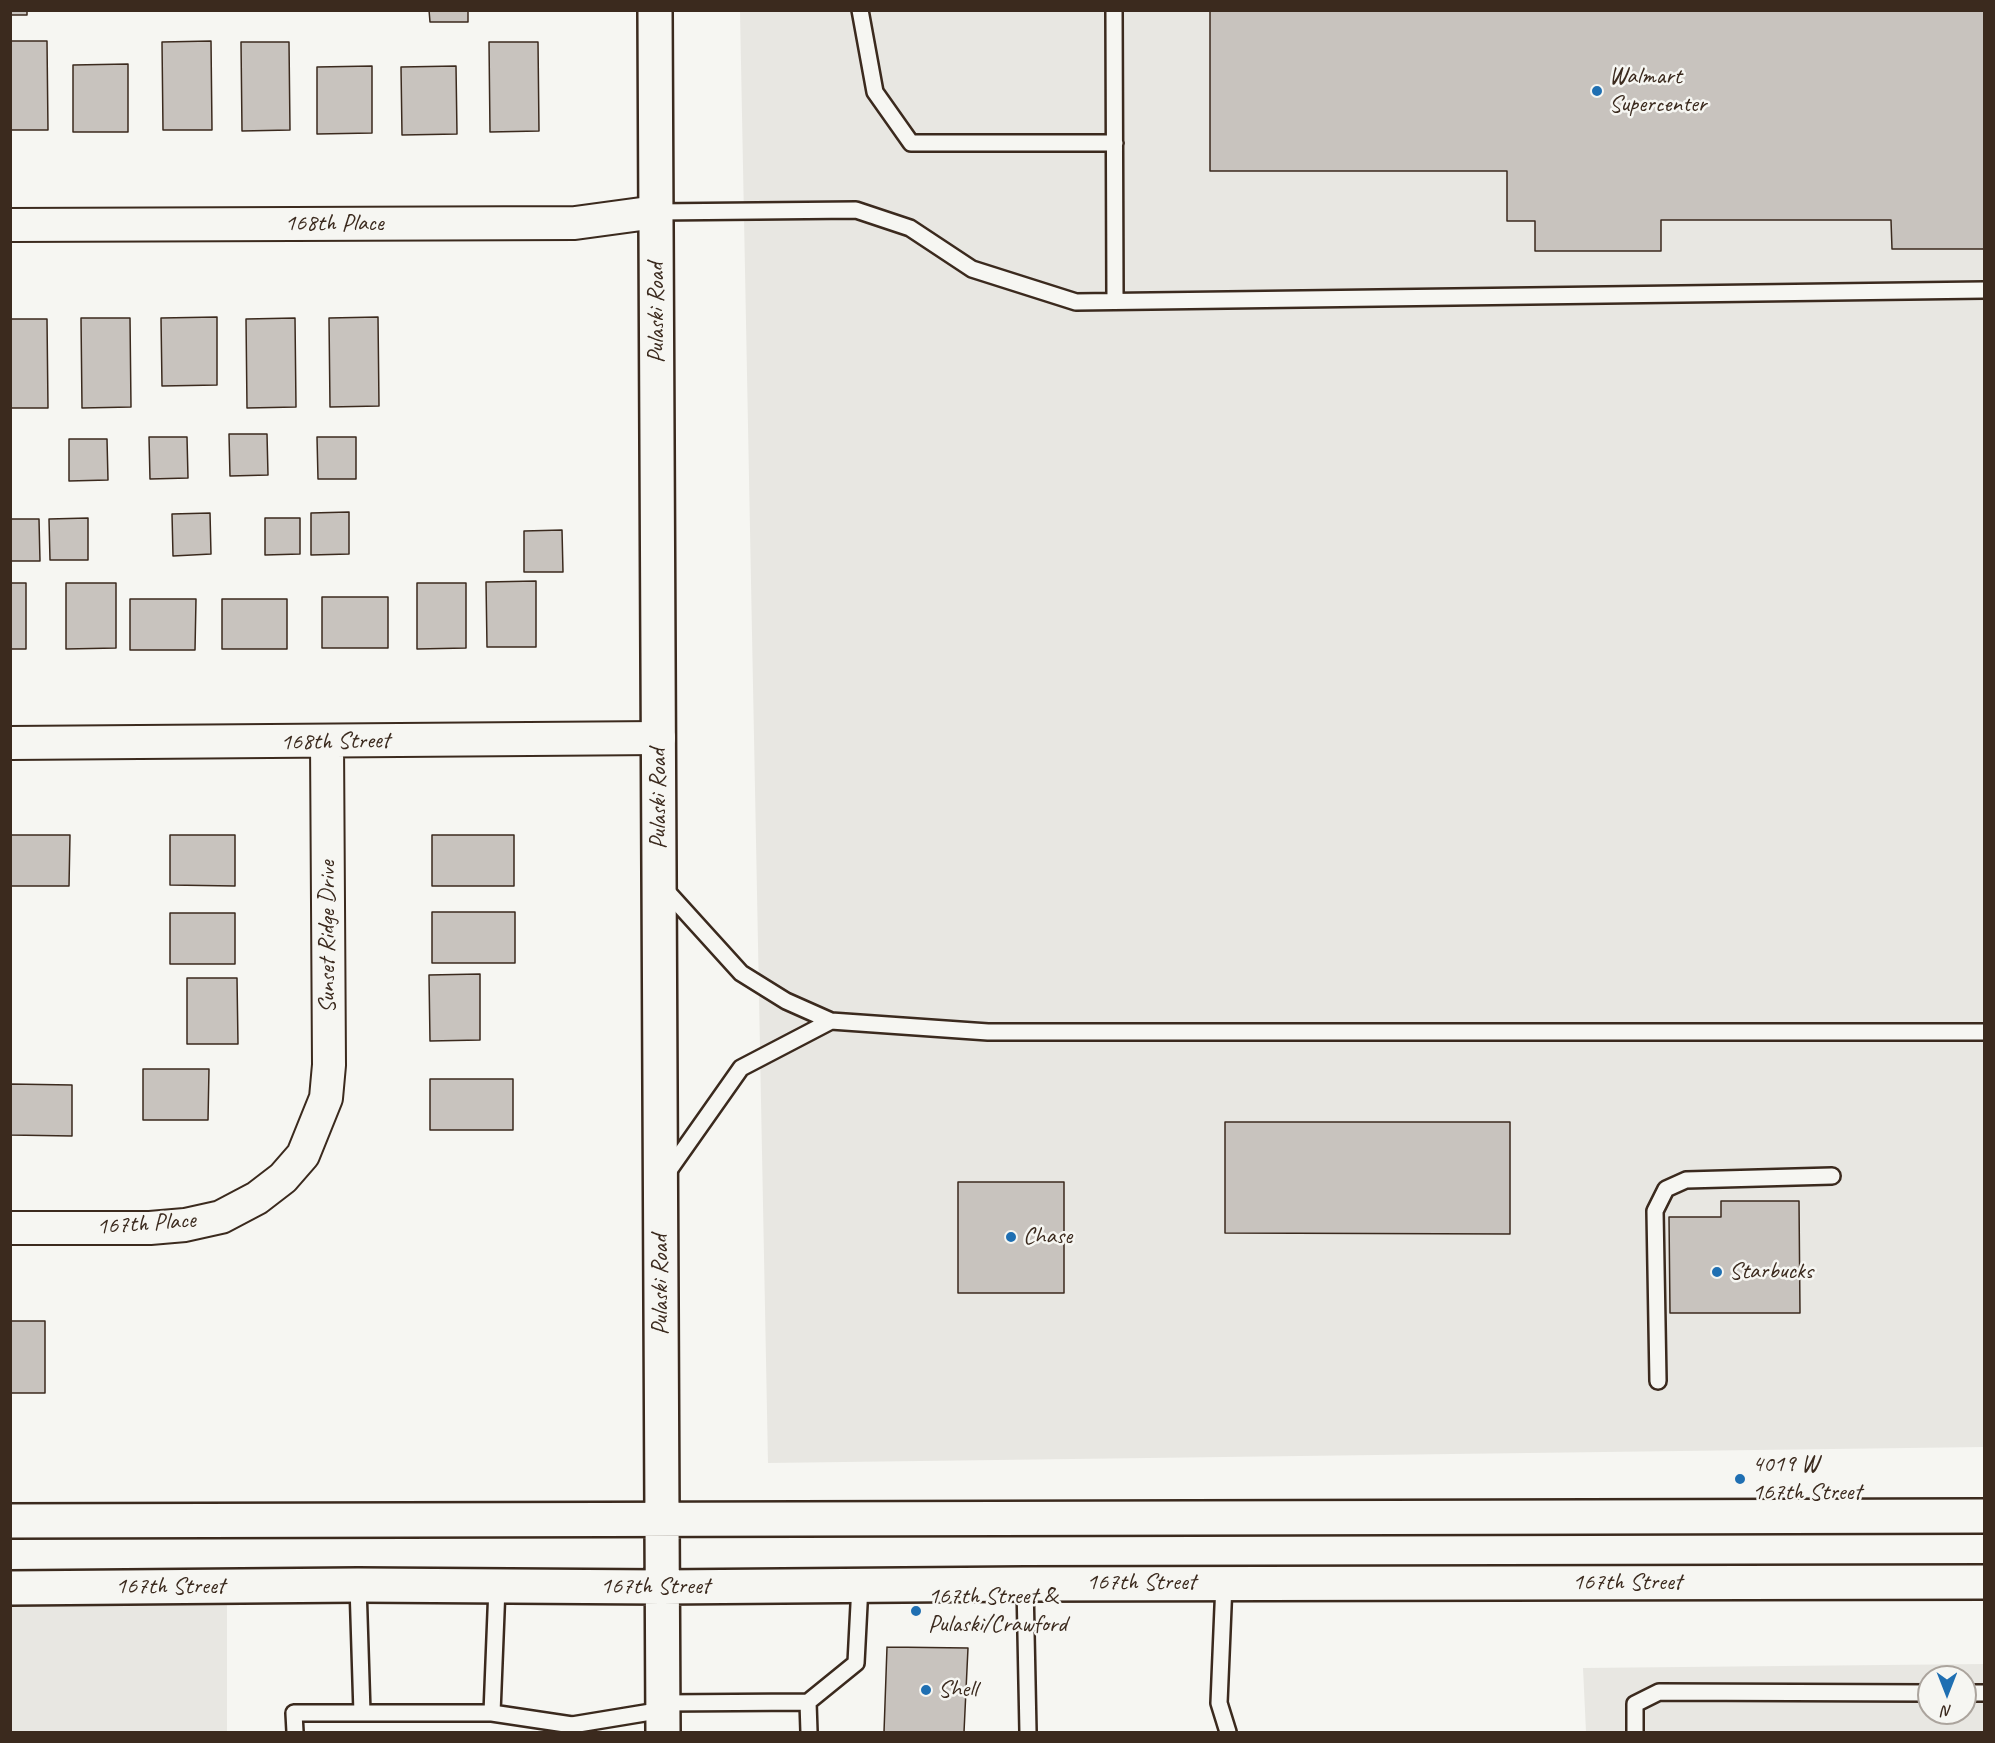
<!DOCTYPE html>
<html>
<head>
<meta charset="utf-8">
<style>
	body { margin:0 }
	#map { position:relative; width:1995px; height:1743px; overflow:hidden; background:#f6f6f2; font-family:Caveat,sans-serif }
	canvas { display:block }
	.frame { position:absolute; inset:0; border:12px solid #3b2a1e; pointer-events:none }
	.north { position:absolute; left:1917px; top:1665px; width:60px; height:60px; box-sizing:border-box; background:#f6f6f2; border:2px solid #aba49d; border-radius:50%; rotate:180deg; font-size:16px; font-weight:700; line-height:24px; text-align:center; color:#3b2a1e }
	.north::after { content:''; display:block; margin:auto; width:21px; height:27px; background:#1f6fb2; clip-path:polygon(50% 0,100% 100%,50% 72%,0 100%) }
</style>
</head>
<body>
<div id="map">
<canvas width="1995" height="1743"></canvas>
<div class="frame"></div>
<div class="north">N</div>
</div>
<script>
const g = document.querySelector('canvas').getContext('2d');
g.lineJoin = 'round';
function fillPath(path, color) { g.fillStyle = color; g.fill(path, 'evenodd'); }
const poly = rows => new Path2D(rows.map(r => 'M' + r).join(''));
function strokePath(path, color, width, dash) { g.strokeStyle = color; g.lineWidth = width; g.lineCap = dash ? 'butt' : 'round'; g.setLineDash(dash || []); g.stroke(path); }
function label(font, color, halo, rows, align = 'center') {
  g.font = font + ' Caveat,sans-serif'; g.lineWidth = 5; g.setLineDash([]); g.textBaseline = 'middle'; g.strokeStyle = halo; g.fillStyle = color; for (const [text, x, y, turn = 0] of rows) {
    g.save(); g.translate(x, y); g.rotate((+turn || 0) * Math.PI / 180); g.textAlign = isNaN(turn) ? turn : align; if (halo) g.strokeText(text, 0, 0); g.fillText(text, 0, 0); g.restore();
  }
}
fillPath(poly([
	[740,11,1984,11,1984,1447,768,1463],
	[10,1604,227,1604,227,1732,11,1732],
	[1984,1664,1984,1732,1586,1732,1583,1668],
	[1929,1677,1965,1677,1965,1713,1929,1713]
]), '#e8e7e2');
const building = poly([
	[10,10,27,10,27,15,10,15,10,10],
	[429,10,468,10,468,22,430,22,429,10],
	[1210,10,1984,10,1984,249,1892,249,1891,220,1661,220,1661,251,1535,251,1535,221,1507,221,1507,171,1210,171,1210,10],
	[10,41,47,41,48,130,10,130,10,41],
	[211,41,212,130,163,130,162,42,211,41],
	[241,42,289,42,290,130,242,131,241,42],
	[489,42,538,42,539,131,490,132,489,42],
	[128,64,128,132,73,132,73,65,128,64],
	[372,66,372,133,317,134,317,67,372,66],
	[456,66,457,134,402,135,401,67,456,66],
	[217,317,217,385,162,386,161,318,217,317],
	[378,317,379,406,330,407,329,318,378,317],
	[81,318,130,318,131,407,82,408,81,318],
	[295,318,296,407,247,408,246,319,295,318],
	[10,319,47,319,48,408,10,408,10,319],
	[229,434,267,434,268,475,230,476,229,434],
	[149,437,187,437,188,478,150,479,149,437],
	[317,437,356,437,356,479,318,479,317,437],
	[69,439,107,439,108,480,69,481,69,439],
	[349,512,349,554,311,555,311,513,349,512],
	[210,513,211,554,173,556,172,514,210,513],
	[88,518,88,560,50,560,49,519,88,518],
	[265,518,300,518,300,554,265,555,265,518],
	[10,519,39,519,40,561,10,561,10,519],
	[562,530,563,572,524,572,524,531,562,530],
	[536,581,536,647,487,647,486,582,536,581],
	[10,583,26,583,26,649,10,649,10,583],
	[66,583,116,583,116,648,66,649,66,583],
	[417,583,466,583,466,648,417,649,417,583],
	[322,597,388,597,388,648,322,648,322,597],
	[130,599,196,599,195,650,130,650,130,599],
	[222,599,287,599,287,649,222,649,222,599],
	[10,835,70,835,69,886,10,886,10,835],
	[170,835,235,835,235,886,170,885,170,835],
	[432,835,514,835,514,886,432,886,432,835],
	[432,912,515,912,515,963,432,963,432,912],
	[170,913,235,913,235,964,170,964,170,913],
	[480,974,480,1040,430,1041,429,975,480,974],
	[187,978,237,978,238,1044,187,1044,187,978],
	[143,1069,209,1069,208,1120,143,1120,143,1069],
	[430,1079,513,1079,513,1130,430,1130,430,1079],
	[10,1084,72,1085,72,1136,10,1135,10,1084],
	[1225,1122,1510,1122,1510,1234,1225,1233,1225,1122],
	[958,1182,1064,1182,1064,1293,958,1293,958,1182],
	[1721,1201,1799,1201,1800,1313,1670,1313,1669,1217,1721,1217,1721,1201],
	[10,1321,45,1321,45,1393,10,1393,10,1321],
	[887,1647,968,1648,964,1732,884,1732,887,1647]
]);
fillPath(building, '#c8c3be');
strokePath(building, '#3b2a1e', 1.5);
const lane = poly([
	[860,10,875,92,911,143,1115,143],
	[1114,10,1115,301],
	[656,212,856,210,910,228,972,269,1076,302,1984,290],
	[663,887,741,973,786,1001,831,1021,988,1032,1984,1032],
	[665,1176,741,1068,831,1021],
	[1658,1381,1655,1211,1666,1189,1686,1180,1832,1176],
	[1224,1583,1219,1703,1228,1732],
	[1025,1584,1028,1732],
	[358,1585,362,1713],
	[1965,1693,1984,1693],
	[808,1702,856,1663,860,1585],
	[662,1703,808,1702,809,1732],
	[492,1713,497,1587],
	[295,1732,294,1713,492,1713,572,1725,663,1710],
	[1635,1732,1635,1704,1659,1692,1929,1693]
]);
const street = poly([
	[10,225,575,223,656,212],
	[10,743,659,738],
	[10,1228,150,1228,185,1225,221,1217,257,1198,283,1178,303,1155,326,1098,329,1065,327,742]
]);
const secondary = poly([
	[655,10,663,1732],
	[10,1521,1984,1516],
	[10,1588,358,1585,662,1587,1025,1584,1984,1582]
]);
strokePath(lane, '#3b2a1e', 20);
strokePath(street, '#3b2a1e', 36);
strokePath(secondary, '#3b2a1e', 38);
strokePath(lane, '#f6f6f2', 15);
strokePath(street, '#f6f6f2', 32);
strokePath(secondary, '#f6f6f2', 33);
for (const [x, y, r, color] of [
	[1597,91,6,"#1f6fb2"],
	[1011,1237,6,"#1f6fb2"],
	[1717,1272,6,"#1f6fb2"],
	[1740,1479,6,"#1f6fb2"],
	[916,1611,6,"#1f6fb2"],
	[926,1690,6,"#1f6fb2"]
]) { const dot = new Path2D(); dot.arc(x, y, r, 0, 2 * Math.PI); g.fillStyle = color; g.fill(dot); strokePath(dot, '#f6f6f2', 2); }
label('24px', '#3b2a1e', '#f6f6f2', [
	["Walmart",1609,77],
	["Supercenter",1609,105],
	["Chase",1023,1237],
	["Starbucks",1729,1272],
	["4019 W",1752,1465],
	["167th Street",1752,1493],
	["167th Street &",928,1597],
	["Pulaski/Crawford",928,1625],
	["Shell",938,1690]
], 'left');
label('24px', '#3b2a1e', '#f6f6f2', [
	["168th Place",334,224],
	["Pulaski Road",657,313,-90],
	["168th Street",335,742,-1],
	["Pulaski Road",659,799,-90],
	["Sunset Ridge Drive",328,937,-90],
	["167th Place",146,1224,-4],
	["Pulaski Road",661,1285,-90],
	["167th Street",1141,1583],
	["167th Street",1627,1583],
	["167th Street",170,1587],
	["167th Street",655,1587]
]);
</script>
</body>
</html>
